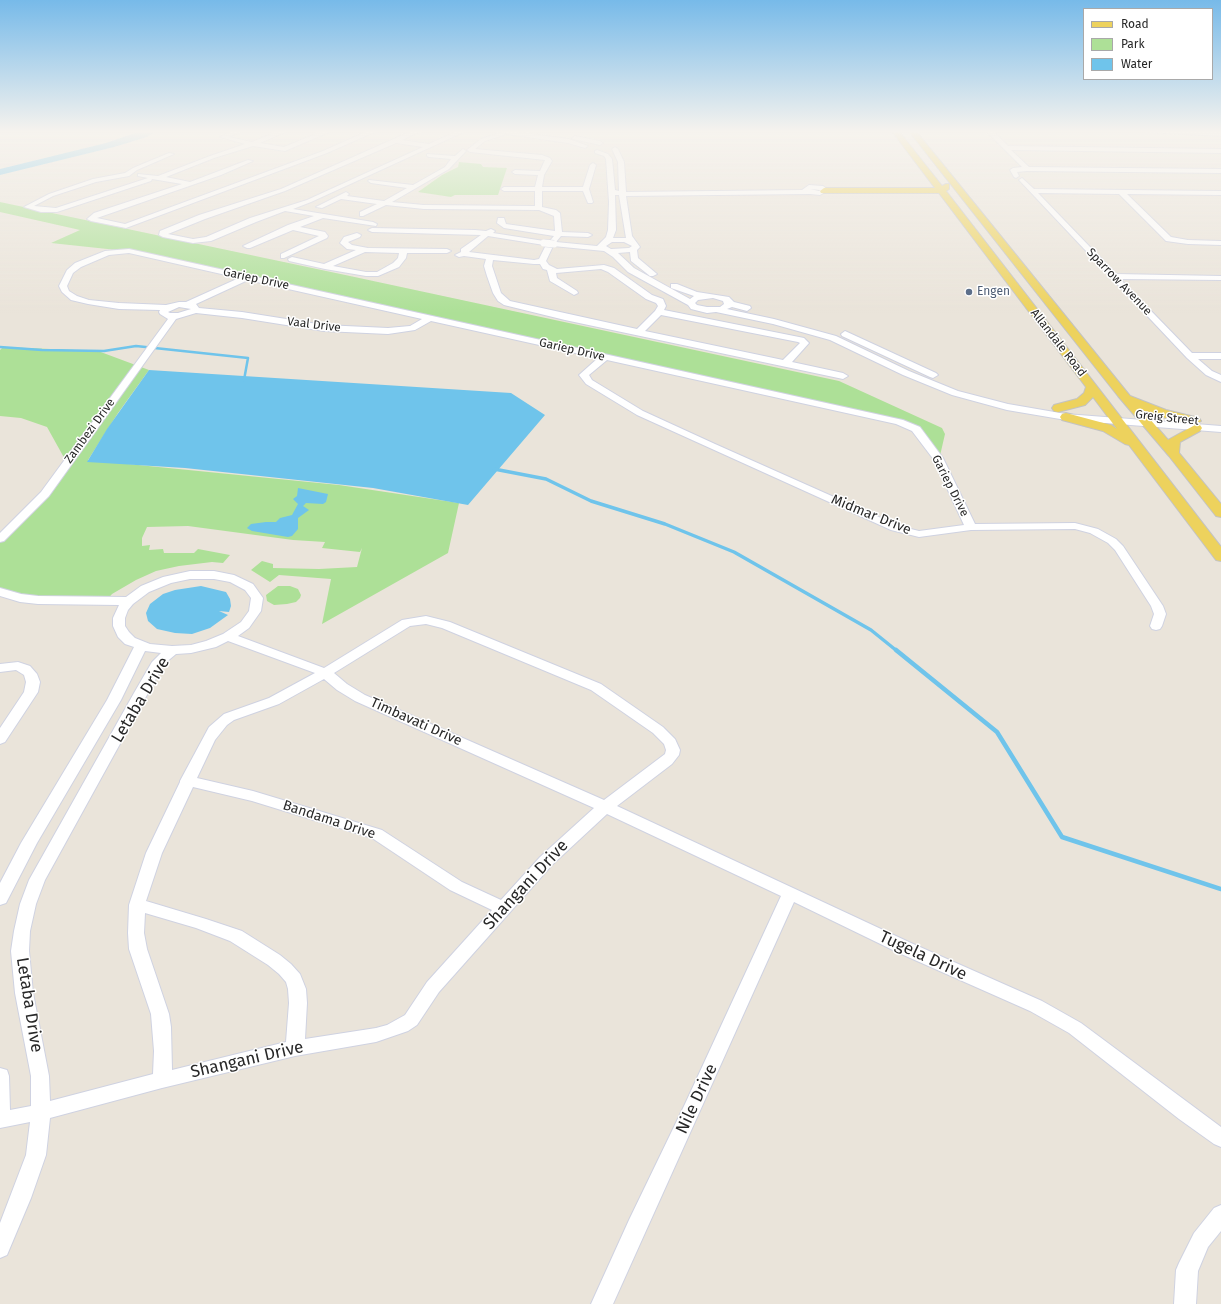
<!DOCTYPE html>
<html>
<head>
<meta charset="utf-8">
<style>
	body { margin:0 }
	#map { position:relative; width:1221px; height:1304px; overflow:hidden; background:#eae4da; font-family:"Fira Sans",sans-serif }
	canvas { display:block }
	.legend { position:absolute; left:1083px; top:8px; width:130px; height:72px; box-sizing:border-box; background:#fff; border:1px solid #a9a9a9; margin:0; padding:5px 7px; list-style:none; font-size:12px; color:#282828 }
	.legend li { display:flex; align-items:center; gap:8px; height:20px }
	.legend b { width:20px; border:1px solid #a9a9a9 }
</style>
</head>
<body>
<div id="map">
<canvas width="1221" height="1304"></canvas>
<ul class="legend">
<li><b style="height:5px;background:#edd25d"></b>Road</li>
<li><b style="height:11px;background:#ade097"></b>Park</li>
<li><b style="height:11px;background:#6fc4eb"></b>Water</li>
</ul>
</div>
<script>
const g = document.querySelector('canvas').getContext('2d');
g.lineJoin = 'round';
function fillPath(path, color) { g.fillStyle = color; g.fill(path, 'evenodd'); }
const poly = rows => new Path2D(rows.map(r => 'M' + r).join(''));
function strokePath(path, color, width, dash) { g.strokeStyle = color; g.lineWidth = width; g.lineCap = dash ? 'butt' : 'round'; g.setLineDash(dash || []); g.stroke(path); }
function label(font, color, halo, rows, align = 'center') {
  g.font = font + ' "Fira Sans",sans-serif'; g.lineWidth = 3; g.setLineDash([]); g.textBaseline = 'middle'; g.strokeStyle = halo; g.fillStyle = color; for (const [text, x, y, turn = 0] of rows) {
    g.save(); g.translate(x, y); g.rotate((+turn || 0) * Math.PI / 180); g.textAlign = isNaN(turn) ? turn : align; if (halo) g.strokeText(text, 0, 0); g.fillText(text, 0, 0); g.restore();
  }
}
fillPath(poly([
	[459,162,481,164,483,167,507,168,498,195,455,195,451,197,418,192,442,175,458,167],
	[0,202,350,276,839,381,942,428,945,434,939,460,907,424,126,251,51,243,80,230,0,212],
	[3,347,98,351,149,370,118,413,88,460,339,485,459,503,448,553,322,624,331,579,279,575,270,582,251,570,262,561,273,564,273,568,319,569,357,567,362,548,360,552,322,548,325,542,293,540,188,526,147,527,142,538,142,546,150,545,149,550,163,549,164,553,194,553,198,549,230,555,223,563,212,562,179,566,156,571,136,580,112,594,107,600,38,600,0,591,0,539,67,463,47,427,21,418,0,416,0,350],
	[278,586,290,586,298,589,301,595,300,598,296,602,287,604,274,605,267,601,266,595]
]), '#ade097');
fillPath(poly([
	[149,370,511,393,545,415,468,505,373,488,185,468,87,462,107,429],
	[298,488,328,494,326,502,323,504,306,503,303,506,309,510,298,518,298,529,292,536,288,537,252,531,247,528,251,524,266,522,276,522,280,518,292,515,298,504,293,499,297,496],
	[201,586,226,592,230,599,231,606,229,612,219,611,228,615,210,628,192,634,175,633,157,629,148,621,146,613,150,604,163,594,175,590]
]), '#6fc4eb');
strokePath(poly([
	[0,347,42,350,104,351,136,346,248,358,244,380]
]), '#6fc4eb', 2.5);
strokePath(poly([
	[494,469,546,479,591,501,665,524,734,552,871,630,897,651]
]), '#6fc4eb', 3.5);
strokePath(poly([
	[896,650,997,732,1062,837,1221,889]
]), '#6fc4eb', 4.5);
fillPath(poly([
	[143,130,157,130,147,137,114,147,0,175,0,169,106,143,143,130]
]), '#6fc4eb');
const minor = poly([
	[233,130,242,130,229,137,252,142,281,130,290,130,260,143,284,147,325,130,334,130,285,151,253,146,214,158,166,177,190,182,248,160,253,161,221,175,97,218,125,224,323,151,370,130,379,130,327,153,126,228,91,221,87,219,94,213,182,184,152,179,151,181,57,212,41,212,24,207,49,194,93,179,125,173,133,168,169,153,174,154,137,170,129,176,96,182,53,196,34,206,56,208,148,178,138,176,138,174,158,176,210,156,245,144,220,137,233,130],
	[414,130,423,130,402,140,429,144,459,130,466,131,311,202,293,209,373,222,377,224,376,226,323,218,300,227,325,232,328,236,327,238,284,258,281,258,281,254,319,236,293,230,250,248,247,248,243,246,288,225,314,216,285,211,256,222,211,241,193,243,163,237,159,235,160,231,199,215,281,189,414,130],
	[396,143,423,147,307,200,250,218,206,237,193,239,168,234,205,219,285,191,396,143],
	[985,130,992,130,1008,146,1221,149,1221,153,1011,150,1029,167,1221,169,1221,173,1027,171,1017,172,1019,176,1016,178,1014,177,1010,170,1013,168,1022,167,985,130],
	[1145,130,1221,132,1221,136,1148,132,1145,130],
	[508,131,569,139,588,146,585,148,568,143,506,134,506,132,508,131],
	[502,132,505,134,504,135,485,141,475,149,542,155,550,158,552,161,544,175,542,187,583,187,590,165,593,163,596,165,589,189,593,202,592,203,588,203,583,191,542,191,542,207,556,210,560,213,562,232,588,233,592,235,588,237,561,236,556,242,597,246,606,237,608,230,609,202,606,159,604,156,595,153,595,151,597,150,608,154,612,159,615,190,619,191,618,162,612,149,615,147,618,149,624,162,626,192,802,190,809,185,823,186,827,189,827,191,820,195,810,194,626,196,632,236,640,247,637,250,638,258,657,274,653,276,650,276,631,261,630,252,618,253,634,268,690,299,694,296,671,288,671,284,677,284,697,292,729,297,734,302,750,306,751,308,747,311,732,307,727,309,774,319,836,336,909,371,958,391,1008,404,1066,414,1221,426,1221,432,1066,420,1007,410,952,395,903,375,830,340,773,324,716,312,707,313,691,309,688,305,628,272,613,257,604,251,553,246,546,261,549,265,557,269,604,265,614,268,652,295,663,299,666,306,664,310,804,338,809,343,792,362,843,373,848,376,843,379,565,320,504,305,498,301,493,293,487,276,484,266,486,259,464,256,459,257,455,255,461,252,461,249,481,235,372,232,368,230,372,228,475,230,486,231,491,229,495,231,493,233,544,241,548,243,554,236,504,228,497,223,498,218,504,218,506,224,555,231,554,216,539,210,424,209,386,205,363,216,360,216,360,212,377,204,341,199,322,208,316,207,346,192,349,194,347,196,384,201,407,188,371,183,368,181,369,180,413,185,445,167,451,159,429,157,427,156,427,154,455,156,463,149,466,151,449,169,392,202,424,205,535,206,535,191,504,191,501,189,504,187,535,187,538,175,515,174,512,172,515,170,540,171,545,160,470,152,467,150,481,139,502,132],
	[810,189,820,190,819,191,810,189],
	[615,195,619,195,626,238,613,238,616,230,615,195],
	[488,236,544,245,546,245,539,259,534,260,469,252,488,236],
	[612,242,624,242,632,246,629,248,611,249,606,246,612,242],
	[493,260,534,264,540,264,543,269,547,270,550,281,574,295,578,293,577,291,557,278,556,273,601,269,608,272,646,299,656,303,658,306,655,311,637,329,510,301,501,293,492,266,493,260],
	[713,298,723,301,724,304,720,307,707,307,697,305,695,303,698,300,713,298],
	[661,315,798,342,800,343,783,360,645,331,661,315],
	[575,136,600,141,603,143,600,145,573,139,572,138,575,136],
	[1022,178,1034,189,1221,191,1221,195,1127,194,1171,237,1188,240,1221,241,1221,245,1188,244,1166,241,1119,194,1038,193,1116,274,1221,276,1221,280,1120,279,1192,353,1221,353,1221,359,1198,359,1212,371,1221,375,1221,382,1206,375,1187,358,1020,181,1019,180,1022,178],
	[357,233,361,235,360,237,348,242,352,245,368,248,447,249,451,251,447,253,407,253,406,258,399,267,378,276,366,276,325,269,289,261,288,259,292,257,324,264,356,250,347,249,340,243,344,237,357,233],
	[365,252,399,253,398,258,393,263,377,272,366,272,333,266,365,252],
	[129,249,903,420,920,427,943,458,975,524,1075,523,1098,529,1116,539,1123,546,1163,606,1166,614,1162,626,1160,629,1156,630,1152,629,1150,626,1154,614,1151,606,1115,550,1108,543,1090,533,1075,529,971,530,919,537,891,530,637,415,586,384,579,375,598,358,431,321,415,330,388,334,324,331,242,318,196,313,176,319,49,496,4,541,0,542,0,533,41,492,168,319,160,314,159,312,160,310,119,309,88,304,71,300,62,292,59,286,67,270,75,263,105,251,129,249],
	[129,253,239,278,186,302,179,302,166,305,119,303,89,300,77,296,69,291,67,286,73,273,81,267,109,255,129,253],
	[248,280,422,319,410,326,388,328,324,325,242,312,199,308,196,304,248,280],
	[179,307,191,309,178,313,170,313,168,312,179,307],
	[607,360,896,424,912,431,934,460,964,525,919,531,899,526,715,444,643,411,592,380,589,375,607,360],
	[845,331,936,373,938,375,933,378,930,377,842,336,841,334,845,331],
	[190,571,214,571,234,575,253,584,263,598,261,611,249,628,238,636,324,668,402,620,426,616,450,622,601,684,663,727,675,739,680,750,679,755,672,764,617,806,911,943,1042,1001,1081,1023,1221,1127,1221,1147,1214,1144,1179,1119,1069,1033,1030,1011,899,953,794,902,613,1304,591,1304,629,1220,685,1104,781,896,607,814,552,865,439,992,417,1025,408,1031,376,1042,295,1056,162,1088,50,1118,46,1155,31,1198,7,1255,0,1258,0,1223,26,1155,30,1122,0,1128,0,1068,7,1070,9,1076,10,1110,31,1106,31,1076,15,993,11,951,14,931,20,904,29,880,134,693,152,662,161,653,145,651,121,700,37,843,6,903,0,905,0,883,21,843,107,700,134,647,125,644,118,637,113,626,113,618,119,605,38,604,20,602,0,596,0,588,21,594,38,596,126,597,141,586,163,577,190,571],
	[190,579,214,579,230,582,245,590,251,598,249,611,241,622,223,634,206,641,191,645,172,646,150,644,135,638,129,632,125,626,125,618,128,610,133,604,149,592,171,583,190,579],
	[426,624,442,628,591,690,653,733,664,744,666,750,665,754,604,800,365,695,347,684,334,673,410,626,426,624],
	[228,641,315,673,269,698,224,714,209,727,180,781,180,782,146,853,129,905,128,933,129,949,151,1014,154,1051,153,1074,50,1101,49,1076,33,993,29,951,30,931,36,904,45,880,164,664,176,654,191,653,216,647,228,641],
	[324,679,337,690,355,701,594,808,540,857,501,900,462,882,382,830,253,791,197,778,215,740,227,725,234,720,279,704,324,679],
	[193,787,252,801,372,838,450,890,492,910,427,982,405,1015,387,1025,376,1028,305,1039,307,1003,306,989,300,974,291,964,280,955,242,931,206,919,146,901,162,853,193,787],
	[145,913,196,928,230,941,268,965,279,974,286,982,288,989,289,1003,286,1042,172,1070,171,1027,169,1014,147,949,144,933,145,913],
	[18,662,30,666,37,674,40,682,38,692,5,742,0,744,0,728,24,692,26,682,24,675,16,670,0,672,0,664,18,662],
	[1221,1205,1221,1231,1208,1247,1198,1271,1196,1304,1174,1304,1176,1270,1179,1263,1194,1233,1214,1208,1221,1205]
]);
const major = poly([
	[891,130,898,130,942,186,946,184,949,184,949,189,946,191,1221,547,1221,561,1216,560,1129,445,1125,444,1103,431,1062,420,1060,417,1062,414,1066,413,1111,425,1117,429,1093,397,1085,405,1058,412,1054,411,1052,408,1054,405,1077,399,1084,393,1086,387,939,193,821,193,820,191,824,188,935,188,891,130],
	[908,130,915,130,1130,396,1166,410,1199,418,1201,421,1196,424,1200,425,1202,428,1200,431,1180,442,1179,453,1221,504,1221,517,1216,516,1169,456,1118,396,908,130],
	[1142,410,1158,416,1195,425,1168,440,1142,410]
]);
strokePath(minor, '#cfd2e1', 2);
strokePath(major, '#c3c3c3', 2);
fillPath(minor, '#fff');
fillPath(major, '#edd25d');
const minorBridge = poly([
	[544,243,554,244]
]);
strokePath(minorBridge, '#cfd2e1', 8, []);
strokePath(minorBridge, '#fff', 7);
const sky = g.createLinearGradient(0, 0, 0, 313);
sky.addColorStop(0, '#77bae9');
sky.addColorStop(0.42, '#f6f3ee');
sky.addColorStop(1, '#f6f3ee00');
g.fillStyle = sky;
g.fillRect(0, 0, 1221, 313);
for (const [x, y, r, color] of [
	[969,292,4,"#5c6f8a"]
]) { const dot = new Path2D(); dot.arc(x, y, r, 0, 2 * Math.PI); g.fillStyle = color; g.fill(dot); strokePath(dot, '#fff', 1.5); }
label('12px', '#282828', '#fff', [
	["Gariep Drive",256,279,12],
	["Sparrow Avenue",1119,282,46],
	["Vaal Drive",314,325,7],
	["Allandale Road",1058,343,52],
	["Gariep Drive",572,350,13],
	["Greig Street",1167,418,6],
	["Zambezi Drive",90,431,-54],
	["Gariep Drive",950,486,63]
]);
label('12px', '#4e5e75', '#fff', [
	["Engen",977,292]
], 'left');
label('14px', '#282828', '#fff', [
	["Midmar Drive",871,515,22],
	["Timbavati Drive",416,722,24],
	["Bandama Drive",329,820,18]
]);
label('17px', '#282828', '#fff', [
	["Letaba Drive",141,700,-59],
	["Shangani Drive",526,885,-47],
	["Tugela Drive",923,956,25],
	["Letaba Drive",29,1005,81],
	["Shangani Drive",247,1060,-13],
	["Nile Drive",697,1099,-65]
]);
</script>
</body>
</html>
